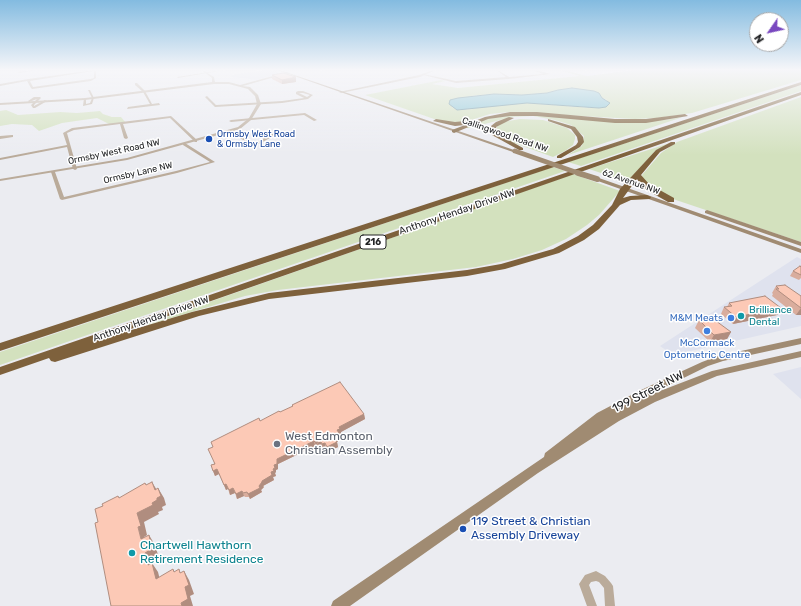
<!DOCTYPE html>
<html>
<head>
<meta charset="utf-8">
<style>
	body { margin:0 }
	#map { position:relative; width:801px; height:606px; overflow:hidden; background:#ebecf1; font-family:Rubik,sans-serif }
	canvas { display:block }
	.north { position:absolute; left:749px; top:12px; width:40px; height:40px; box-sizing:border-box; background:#fff; border:1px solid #a7a7a8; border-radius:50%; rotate:236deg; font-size:11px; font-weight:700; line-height:16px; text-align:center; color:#222325 }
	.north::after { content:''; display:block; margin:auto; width:14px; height:18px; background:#7948bf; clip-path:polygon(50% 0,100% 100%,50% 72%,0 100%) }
</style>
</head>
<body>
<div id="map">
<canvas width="801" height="606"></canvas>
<div class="north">N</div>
</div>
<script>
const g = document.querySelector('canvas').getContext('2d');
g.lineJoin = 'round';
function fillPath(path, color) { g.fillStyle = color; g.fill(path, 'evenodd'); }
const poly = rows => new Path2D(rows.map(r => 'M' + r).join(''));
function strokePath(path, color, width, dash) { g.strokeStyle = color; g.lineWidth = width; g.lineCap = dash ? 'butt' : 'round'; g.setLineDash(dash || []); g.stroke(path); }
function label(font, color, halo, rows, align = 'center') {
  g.font = font + ' Rubik,sans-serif'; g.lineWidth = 3; g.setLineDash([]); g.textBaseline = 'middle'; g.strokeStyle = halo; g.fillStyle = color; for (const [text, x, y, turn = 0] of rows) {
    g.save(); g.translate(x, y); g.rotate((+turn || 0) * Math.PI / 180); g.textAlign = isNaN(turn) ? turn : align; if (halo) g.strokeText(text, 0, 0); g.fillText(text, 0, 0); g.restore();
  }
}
fillPath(poly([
	[263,70,270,70,280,73,256,80,232,77,231,75],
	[797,257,801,259,801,326,673,355,660,346],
	[801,367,801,399,773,374]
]), '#dfe2ee');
fillPath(poly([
	[559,70,564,70,587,76,633,70,801,70,801,80,692,113,657,118,635,119,509,112,490,114,468,121,458,123,437,120,365,95,441,80,446,81,432,84,458,88,579,76],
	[558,90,599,93,602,98,607,100,606,107,593,108,527,103,481,107,473,109,457,110,452,107,471,96,494,94,522,95,547,93],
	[801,85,801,91,581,166,568,162],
	[801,97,801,242,670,198,659,193,643,180,642,175,661,153,677,142],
	[6,110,18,115,60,112,77,113,100,111,103,114,112,117,121,117,126,123,109,124,97,118,62,123,39,131,32,125,12,124,0,126,0,111],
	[521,114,603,120,665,120,683,117,568,155,582,146,584,136,571,125,555,120,533,116,512,117,469,128,465,128,487,119],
	[520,119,543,120,567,128,575,135,575,139,573,145,565,151,553,157,506,140,499,135,496,131,497,125,503,122],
	[670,143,655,151,629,180,625,181,589,169],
	[553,167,565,171,0,365,0,352],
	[573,174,620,191,599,215,587,225,566,239,542,250,513,259,476,267,278,290,245,296,148,325,147,324]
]), '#d3e1be');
const water = poly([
	[572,88,594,91,599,93,602,98,610,103,606,107,599,108,527,103,457,110,449,104,450,100,458,98,494,94,522,95,547,93,558,90,572,88]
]);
fillPath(water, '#8bc6d5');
strokePath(water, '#6c95a0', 1);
fillPath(poly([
	[33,70,38,70,19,73,18,72,33,70],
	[94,70,97,70,96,71,96,78,91,81,32,89,31,88,27,81,0,86,0,84,28,79,94,70],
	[94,71,94,78,90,79,33,87,30,81,94,71],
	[221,70,225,70,178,78,177,77,221,70],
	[320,70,327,70,326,71,320,70],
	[496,70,498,70,509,77,543,74,535,71,536,70,551,74,509,79,456,83,423,75,424,74,456,81,506,77,496,70],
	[585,70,588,70,587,71,585,70],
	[135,83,137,83,145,91,152,104,159,103,160,105,127,109,128,107,150,104,143,92,135,85,135,83],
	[88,90,90,90,94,98,92,104,83,106,84,98,86,99,86,104,90,103,92,98,88,90],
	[298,91,303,91,313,95,308,99,282,103,215,107,205,97,207,96,216,105,282,101,304,98,296,94,296,92,298,91],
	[299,93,303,93,310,95,307,97,299,93],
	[34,97,40,97,41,98,34,105,34,106,45,100,47,101,35,108,33,108,31,105,37,99,29,102,28,101,34,97],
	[305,113,317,120,314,121,304,115,231,122,229,121,231,120,305,113],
	[171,116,197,140,197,142,195,142,170,118,123,124,128,138,126,139,124,138,120,124,74,130,67,133,77,169,75,170,73,169,67,147,0,160,0,158,67,145,63,133,72,128,171,116],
	[229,130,252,142,257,142,274,133,277,134,259,144,251,144,228,132,227,131,229,130],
	[12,135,13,135,13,137,0,139,0,136,12,135],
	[183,143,185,143,215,162,177,173,62,200,60,199,51,172,52,171,55,172,64,197,176,171,210,162,183,145,183,143],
	[596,571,605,576,611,583,613,586,615,606,605,606,604,588,599,582,596,581,591,582,589,585,597,606,587,606,579,584,585,575,596,571]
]), '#baab9a');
fillPath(poly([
	[201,70,203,70,214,77,215,82,229,82,240,85,287,72,289,73,243,86,250,87,258,95,261,104,251,120,240,129,127,160,0,181,0,179,127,158,238,127,249,118,257,104,255,96,248,89,229,84,214,84,85,100,0,105,0,103,85,98,212,82,212,78,201,70],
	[433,70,436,70,420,77,341,93,339,92,419,75,433,70]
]), '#baab9a');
fillPath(poly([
	[277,70,280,70,517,151,513,152,277,70],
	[595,178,599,178,801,249,801,253,595,180,595,178],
	[707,210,801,242,801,246,705,213,705,211,707,210],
	[801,338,801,344,723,361,708,366,647,396,620,411,647,396,712,371,801,351,801,357,717,376,655,402,619,421,538,473,350,606,331,606,333,601,544,457,545,453,597,413,641,390,702,362,718,356,801,338]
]), '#a08b72');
fillPath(poly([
	[801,82,801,85,0,351,0,343,801,82],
	[801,92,801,95,108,337,192,312,269,293,467,270,501,264,553,249,578,236,593,225,612,205,620,189,656,150,671,142,675,142,675,144,660,152,641,175,649,184,674,198,674,202,668,202,643,188,637,179,623,198,630,196,647,195,651,197,650,199,631,200,620,205,599,229,584,240,559,253,505,269,467,276,269,299,199,316,55,362,51,361,49,358,0,375,0,367,801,92],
	[510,112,537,112,615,119,646,119,685,114,688,116,646,123,615,123,537,116,510,116,488,119,454,133,452,132,452,130,465,125,455,126,433,121,436,119,455,122,465,121,467,124,485,117,510,112],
	[509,117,514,118,496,127,498,134,523,148,523,150,519,150,492,135,491,126,496,122,509,117],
	[548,119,575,127,583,137,584,142,580,147,561,158,557,158,557,156,576,145,578,142,577,137,571,129,548,121,548,119]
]), '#7e613c');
strokePath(poly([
	[515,151,581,174]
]), '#a08b72', 5);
strokePath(poly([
	[578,173,597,179]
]), '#a08b72', 6);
fillPath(poly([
	[272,75,296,82,282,84,272,79],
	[801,267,801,278,799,280,790,276,793,271],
	[776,286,801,296,801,315,796,315,772,296,773,294,772,293],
	[729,303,781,308,777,315,733,324,721,314,724,307,727,307],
	[699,320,731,332,727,339,710,342,695,328],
	[292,405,364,414,365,419,341,432,341,434,339,435,339,438,338,439,338,442,337,442,338,447,328,452,325,448,323,449,322,447,319,448,318,446,316,447,315,446,278,464,278,469,276,470,276,472,275,473,276,476,273,477,274,480,263,486,264,487,261,490,262,492,250,499,249,497,245,497,244,496,237,499,235,493,230,495,228,489,226,490,219,474,215,476,211,465,214,464,213,447,292,407]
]), '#d9ad9d');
fillPath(poly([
	[296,77,296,82,282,84,282,80],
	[781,308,777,315,733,324,736,317],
	[801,308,801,315,796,315],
	[731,332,727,339,710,342,714,335],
	[364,414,365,419,341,432,341,434,339,435,339,438,338,439,338,442,337,442,338,447,328,452,327,447,335,438,337,430,339,427],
	[314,441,315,446,278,464,278,469,276,470,276,472,275,473,276,476,273,477,274,480,263,486,264,487,261,490,262,492,250,499,248,494,259,486,262,481,271,472,277,459],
	[317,441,318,446,316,447,315,442],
	[321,442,322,447,319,448,318,443],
	[325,443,325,448,323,449,322,444],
	[217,469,219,474,215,476,213,471],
	[152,482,158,492,158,488,164,498,166,505,162,507,163,510,158,512,159,514,144,522,147,535,144,537,147,548,141,539,138,527,137,513,152,503,157,498],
	[226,484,228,489,226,490,224,485],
	[233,488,235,493,230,495,229,490],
	[242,491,244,496,237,499,236,494],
	[149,535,155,545,159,558,151,562,152,563,158,572,162,588,156,579,148,565,145,553],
	[184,571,189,580,194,594,190,596,193,606,182,606,181,603,185,587]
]), '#b08d7f');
const building = poly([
	[283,73,296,77,282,80,272,75,283,73],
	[800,266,801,267,801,275,793,271,800,266],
	[785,285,801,296,801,308,776,289,779,289,776,286,785,285],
	[765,296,781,308,736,317,724,307,732,306,729,303,765,296],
	[712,318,731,332,714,335,699,320,712,318],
	[340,382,364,414,339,427,340,429,337,430,339,433,336,434,337,437,335,438,337,442,327,447,325,443,322,444,321,442,318,443,317,441,315,442,314,441,277,459,277,464,274,465,275,468,273,469,274,471,271,472,272,475,262,481,262,482,259,486,260,488,248,494,247,492,243,493,242,491,236,494,233,488,229,490,226,484,224,485,217,469,213,471,211,465,215,464,208,449,213,447,211,442,259,418,260,421,279,411,280,412,293,406,292,405,340,382],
	[152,482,155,490,158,488,161,496,157,498,157,500,152,503,153,505,137,513,141,526,138,527,141,539,149,535,152,549,145,553,148,565,152,563,156,579,173,569,174,572,179,569,180,573,184,571,189,585,185,587,188,599,181,603,182,606,111,606,95,523,98,522,95,509,103,506,102,504,118,496,119,498,145,483,146,485,152,482]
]);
fillPath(building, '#fcc9b6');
strokePath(building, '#b08d7f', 1);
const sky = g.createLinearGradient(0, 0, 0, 155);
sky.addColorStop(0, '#83bbe0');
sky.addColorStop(0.45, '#f6f6f9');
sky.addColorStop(1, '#f6f6f900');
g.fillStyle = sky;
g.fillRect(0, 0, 801, 155);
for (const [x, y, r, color] of [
	[209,139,4,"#1a4fb4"],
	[741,316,4,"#0f9aa8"],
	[731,318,4,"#3f7fe0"],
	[707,331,4,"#3f7fe0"],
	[277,444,4,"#6b7280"],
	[463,529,4,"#1a4fb4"],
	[132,553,4,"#0f9aa8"]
]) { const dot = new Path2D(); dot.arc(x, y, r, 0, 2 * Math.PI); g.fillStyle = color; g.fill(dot); strokePath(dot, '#fff', 1.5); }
label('9px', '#164399', '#fff', [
	["Ormsby West Road",217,134],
	["& Ormsby Lane",217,144]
], 'left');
label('9px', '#222325', '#fff', [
	["Callingwood Road NW",505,135,19],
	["Ormsby West Road NW",114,152,-12],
	["Ormsby Lane NW",138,173,-13],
	["62 Avenue NW",631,182,19]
]);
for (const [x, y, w] of [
	[373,242,26]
]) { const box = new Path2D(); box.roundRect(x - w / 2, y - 7, w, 14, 3); g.fillStyle = '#fff'; g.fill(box); strokePath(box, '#222325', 1); }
label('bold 9px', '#222325', null, [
	["216",373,242]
]);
label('10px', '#222325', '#fff', [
	["Anthony Henday Drive NW",457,212,-19],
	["Anthony Henday Drive NW",151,319,-19]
]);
label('10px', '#0d838f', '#fff', [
	["Brilliance",749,310],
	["Dental",749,322]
], 'left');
label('10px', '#366cbe', '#fff', [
	["M&M Meats",723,318],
	["McCormack",707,343,"center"],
	["Optometric Centre",707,355,"center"]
], 'right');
label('12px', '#222325', '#fff', [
	["199 Street NW",648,392,-27]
]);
label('12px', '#5b616d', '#fff', [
	["West Edmonton",285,437],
	["Christian Assembly",285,451]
], 'left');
label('12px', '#164399', '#fff', [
	["119 Street & Christian",471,522],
	["Assembly Driveway",471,536]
], 'left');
label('12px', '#0d838f', '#fff', [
	["Chartwell Hawthorn",140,546],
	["Retirement Residence",140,560]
], 'left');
</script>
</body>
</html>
